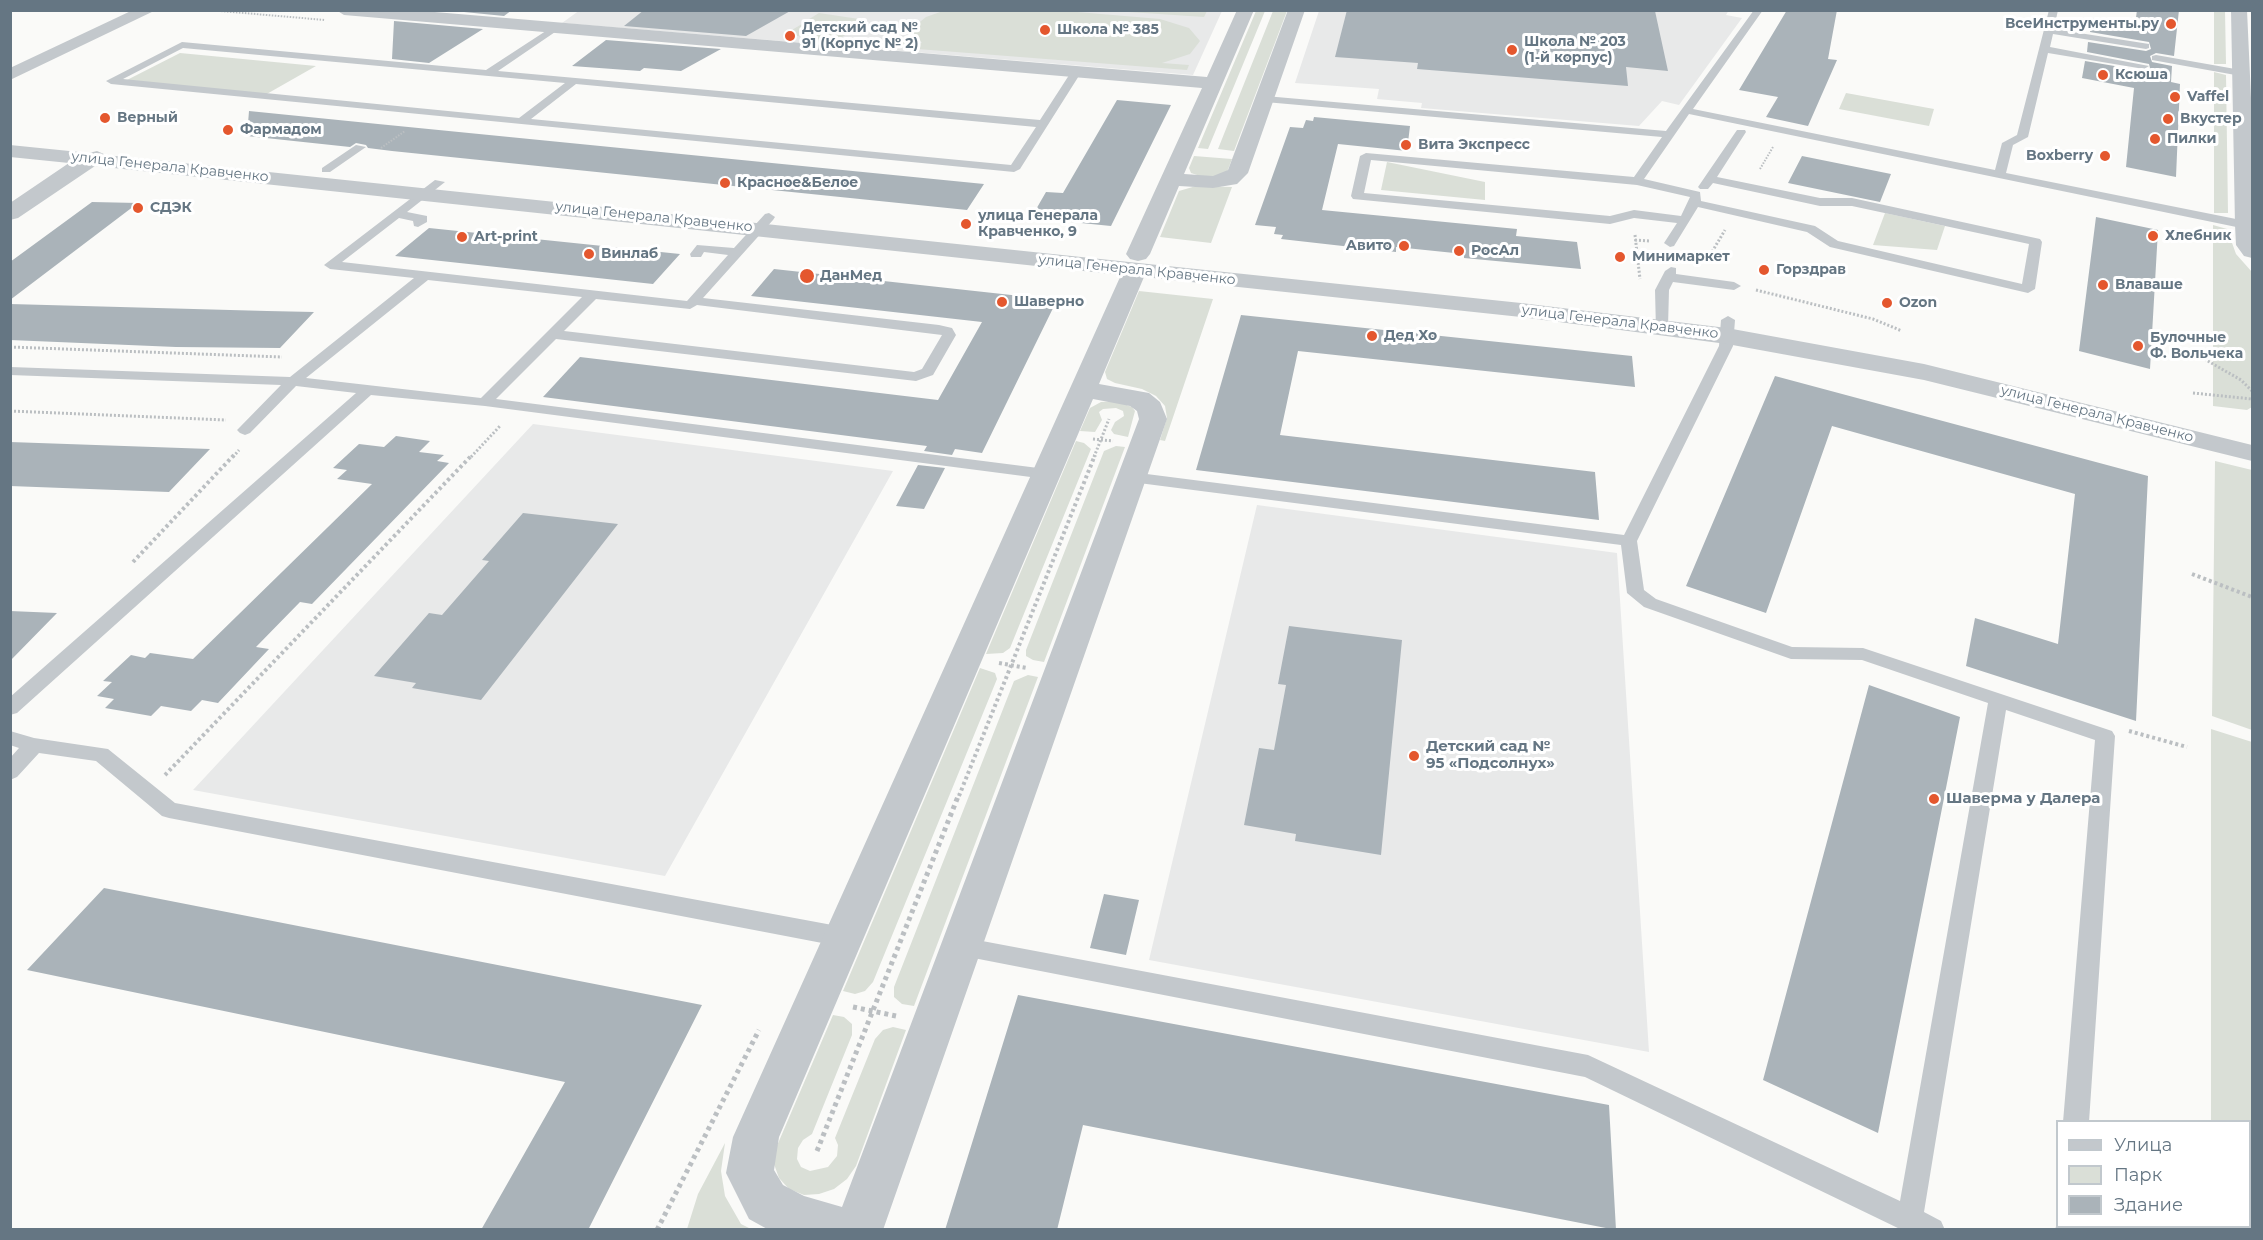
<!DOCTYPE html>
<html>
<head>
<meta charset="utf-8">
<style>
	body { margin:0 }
	#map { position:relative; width:2263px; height:1240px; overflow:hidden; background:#fafaf8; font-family:Montserrat,sans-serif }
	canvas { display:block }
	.frame { position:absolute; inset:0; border:12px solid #657683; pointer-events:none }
	.legend { position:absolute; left:2056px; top:1120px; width:195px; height:108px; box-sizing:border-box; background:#fff; border:2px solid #c1c8cd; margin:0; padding:8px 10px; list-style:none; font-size:18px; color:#657683 }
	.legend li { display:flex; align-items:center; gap:12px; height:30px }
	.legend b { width:30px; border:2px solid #c1c8cd }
</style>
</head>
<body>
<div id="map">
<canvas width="2263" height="1240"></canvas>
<div class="frame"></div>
<ul class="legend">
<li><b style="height:8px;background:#c3c8cc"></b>Улица</li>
<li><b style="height:16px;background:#dadfd7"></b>Парк</li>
<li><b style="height:16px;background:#aab3b9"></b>Здание</li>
</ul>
</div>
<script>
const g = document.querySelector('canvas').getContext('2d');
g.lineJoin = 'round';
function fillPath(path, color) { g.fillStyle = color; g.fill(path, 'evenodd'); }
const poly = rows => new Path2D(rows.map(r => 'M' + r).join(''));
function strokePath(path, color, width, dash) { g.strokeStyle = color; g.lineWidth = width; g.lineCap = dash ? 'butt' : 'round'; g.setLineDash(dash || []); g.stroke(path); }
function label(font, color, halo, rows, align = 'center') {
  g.font = font + ' Montserrat,sans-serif'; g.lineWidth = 6; g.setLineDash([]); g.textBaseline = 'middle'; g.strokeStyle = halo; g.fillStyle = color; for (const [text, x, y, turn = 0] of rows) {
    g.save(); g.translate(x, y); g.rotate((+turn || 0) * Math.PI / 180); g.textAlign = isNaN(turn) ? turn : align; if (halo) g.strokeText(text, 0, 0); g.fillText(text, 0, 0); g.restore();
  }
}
fillPath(poly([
	[580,10,1222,11,1193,75,562,23],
	[1729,10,1726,15,1742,18,1679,105,1662,101,1639,126,1421,108,1422,103,1377,99,1379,89,1295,83,1319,11],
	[533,424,893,471,665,876,193,790],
	[1257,505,1617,553,1649,1052,1149,960]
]), '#e8e9e9');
fillPath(poly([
	[943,11,1054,10,1160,19,1189,28,1200,41,1190,54,1162,63,1189,65,1187,70,879,46,884,40,922,43,914,35,915,26,926,17],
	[1114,11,1207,11,1204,17],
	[1256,11,1265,11,1208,149,1198,148],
	[1273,11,1287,11,1234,151,1218,149],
	[2214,11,2225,11,2226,64,2214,64],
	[819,13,859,19,847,27,806,21],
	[802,24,851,31,835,42,785,34],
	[180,53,316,66,265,95,125,81],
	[2214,72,2226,75,2228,213,2214,213],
	[1846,93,1934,109,1929,126,1839,109],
	[1194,156,1232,159,1227,172,1212,177,1200,176,1191,173,1189,168],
	[1387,162,1485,182,1485,200,1381,190],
	[1196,186,1232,187,1211,243,1160,237,1179,191],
	[1885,213,1945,226,1937,250,1873,245],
	[2213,225,2227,229,2236,254,2252,272,2252,407,2247,410,2213,406],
	[1139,291,1213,299,1165,441,1160,440,1167,418,1165,406,1156,396,1142,389,1115,383,1107,379,1105,372],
	[1116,401,1132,407,1135,411,1128,437,1114,434,1111,430,1115,422,1124,416,1123,411,1116,408,1103,409,1099,412,1102,420,1095,432,1080,431,1090,408,1101,402],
	[1076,441,1084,443,1091,449,1010,648,1003,653,986,654],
	[1116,446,1125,447,1044,662,1033,660,1026,656,1026,650,1104,451],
	[2215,461,2252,470,2252,730,2212,716],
	[980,668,995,673,997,679,873,982,865,991,855,994,843,991],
	[1028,675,1038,677,914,1006,902,1004,894,997,894,987,1014,681],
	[2211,729,2252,742,2252,1229,2211,1229,2211,1227,2250,1226,2250,1122,2211,1121],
	[833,1015,844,1017,852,1024,852,1035,812,1134,803,1140,798,1148,797,1159,801,1167,810,1171,828,1167,837,1156,838,1145,835,1138,875,1039,883,1030,893,1027,906,1030,856,1166,847,1179,834,1189,819,1194,804,1195,789,1189,779,1178,774,1164,776,1148],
	[725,1143,721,1171,725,1196,741,1224,751,1229,687,1229,698,1194]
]), '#dadfd7');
fillPath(poly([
	[444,10,512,10,504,16],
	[644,10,792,10,746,36,624,26],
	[1347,10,1655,11,1668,71,1626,67,1628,86,1417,69,1418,63,1335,57],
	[1787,10,1837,10,1828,59,1837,60,1808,126,1766,117,1778,97,1739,90],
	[2137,10,2179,10,2174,56,2156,53,2150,56,2152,62,2172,66,2171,82,2180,84,2176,177,2126,167,2134,88,2082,78,2085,61,2144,71,2150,68,2149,64,2087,52,2088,42,2146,51,2151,49,2149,42,2090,32,2092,18,2135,25],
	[394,21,483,29,429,63,392,59],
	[606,40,721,49,681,71,644,68,640,71,572,66],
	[1117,100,1171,105,1111,226,1031,218,1046,192,1063,193],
	[249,111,378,124,984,184,967,210,392,151,368,148,366,145,356,143,350,147,247,136],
	[1314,117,1410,126,1407,151,1338,144,1322,210,1517,229,1516,236,1577,242,1581,269,1464,258,1464,254,1396,247,1396,252,1281,239,1283,235,1274,234,1276,227,1255,225,1290,127,1303,128,1306,120,1313,121],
	[1802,156,1891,174,1880,202,1788,183],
	[92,202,138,203,10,300,10,262],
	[2096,217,2158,230,2150,369,2079,351],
	[429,228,680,254,653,284,395,256],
	[774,269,1057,300,982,453,955,449,952,455,924,451,927,446,543,397,580,357,938,400,982,322,751,296],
	[10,304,267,311,314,312,280,348,176,347,10,340],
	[1241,315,1632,356,1635,387,1298,351,1280,435,1595,472,1599,520,1196,470],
	[1775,376,2148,476,2136,721,1966,666,1975,618,2058,644,2075,494,1832,426,1766,613,1686,586],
	[396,436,430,441,419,452,444,455,437,461,449,463,312,604,300,602,256,647,269,649,218,703,202,700,191,711,161,706,151,716,105,708,114,699,97,696,112,682,103,681,131,655,145,658,150,653,193,659,372,484,337,479,347,470,333,468,359,444,384,447],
	[10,442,210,449,169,492,10,486],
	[918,465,945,468,924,509,896,506],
	[523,513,618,524,481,700,412,688,416,683,374,676,429,613,442,615,489,561,482,560],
	[10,611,57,613,10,661],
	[1289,626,1402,640,1381,855,1295,841,1296,834,1244,825,1259,748,1274,750,1286,685,1278,684],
	[1869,685,1960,717,1878,1133,1763,1080],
	[104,888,702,1005,588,1230,481,1230,565,1082,27,970],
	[1104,894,1139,900,1126,955,1090,948],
	[1018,995,1609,1105,1616,1230,1083,1125,1057,1230,945,1230]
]), '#aab3b9');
strokePath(poly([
	[209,10,325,20],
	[381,148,405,131],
	[1760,169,1773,147]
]), '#bbbfc2', 2, [1.5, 1.5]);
strokePath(poly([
	[1635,235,1640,279],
	[1635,240,1649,241],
	[1706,262,1725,230],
	[1756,290,1873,319,1902,331],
	[10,347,282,357],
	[2194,353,2241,380,2252,391],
	[2193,393,2252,399],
	[10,411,226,420],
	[1093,439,1113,441],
	[233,457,239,450],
	[471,457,500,426],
	[1094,457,1109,419]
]), '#bbbfc2', 3, [2, 2]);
strokePath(poly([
	[133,562,234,455],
	[2192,574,2252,597],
	[999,663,1027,668],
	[2129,731,2187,747],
	[165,775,472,455],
	[959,796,1095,455]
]), '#bbbfc2', 4, [3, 3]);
strokePath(poly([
	[853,1007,896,1016],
	[817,1151,959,794],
	[657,1230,759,1030]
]), '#bbbfc2', 5, [4, 4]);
fillPath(poly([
	[1754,10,1763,10,1693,109,1995,170,2002,143,2017,135,2049,10,2058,10,2054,29,2149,44,2149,48,2146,49,2053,34,2050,47,2149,66,2144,69,2048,53,2028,137,2013,145,2006,173,2246,221,2252,225,2246,229,1689,114,1644,179,1700,192,1701,201,1815,226,1838,241,2022,284,2029,244,1852,206,1820,206,1713,183,1708,189,1700,189,1698,187,1737,130,1745,130,1746,132,1717,177,1820,198,1852,198,2040,239,2042,242,2035,289,2028,293,1830,247,1807,232,1698,207,1674,246,1670,247,1664,243,1677,223,1634,218,1610,224,1353,199,1351,196,1360,156,1366,153,1634,177,1662,137,1265,102,1260,99,1265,96,1666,131,1754,10],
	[1371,160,1637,185,1690,197,1681,216,1634,210,1610,216,1364,193,1371,160],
	[555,25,560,28,558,30,498,71,1040,120,1073,69,1082,71,1020,169,1014,172,111,84,106,81,182,42,486,70,555,25],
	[183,48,565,83,519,118,123,79,183,48],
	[576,84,1036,127,1011,165,531,119,576,84],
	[2156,55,2241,70,2246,73,2241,76,2152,60,2152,56,2156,55],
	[356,145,366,147,330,172,322,172,322,168,356,145],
	[435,180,445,182,407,212,427,216,427,222,418,227,414,226,413,221,399,218,342,262,687,301,728,255,704,252,701,257,691,257,690,254,697,245,734,248,765,214,769,213,775,217,773,220,703,298,939,325,952,328,956,335,933,375,916,381,556,339,496,399,1046,469,1054,474,1046,479,485,406,371,395,17,713,10,715,10,697,356,393,296,386,250,433,245,435,240,433,237,430,240,427,281,385,10,375,10,367,290,377,414,278,330,269,324,265,435,180],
	[428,280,582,297,481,398,306,378,428,280],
	[596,299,690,309,697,305,942,335,922,369,914,372,564,331,596,299],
	[1671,267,1676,268,1676,274,1734,282,1741,286,1734,290,1673,282,1669,290,1668,327,1666,330,1656,330,1655,290,1665,271,1671,267],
	[1728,316,1735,320,1733,346,1637,541,1644,590,1656,599,1792,647,1863,648,2112,731,2115,736,2089,1122,2063,1122,2095,740,2006,710,1924,1212,1941,1221,1945,1230,1902,1230,1585,1077,953,954,950,947,953,940,961,937,1588,1055,1900,1201,1988,703,1862,660,1791,659,1644,607,1627,593,1621,545,1131,482,1123,477,1131,472,1624,535,1719,346,1721,320,1728,316],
	[10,731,34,738,108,749,175,803,843,927,851,930,854,937,851,944,843,947,169,818,162,816,96,761,39,753,17,777,10,780,10,758,19,748,10,745,10,731],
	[2058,1219,2058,1226,2081,1226,2081,1230,2055,1230,2058,1219]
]), '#c3c8cc');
fillPath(poly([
	[133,10,156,10,10,80,10,68,133,10],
	[336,10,411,10,1207,77,1237,10,1254,10,1184,174,1213,176,1228,170,1288,10,1305,10,1248,173,1237,184,1213,188,1179,186,1150,254,1146,259,1138,261,1130,259,1126,254,1202,88,344,15,336,10],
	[2231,10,2247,10,2252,120,2252,258,2244,256,2236,245,2235,225,2231,10],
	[10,145,89,153,97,151,106,155,1521,303,1727,328,1924,364,2252,445,2252,461,1924,380,1727,344,1521,317,1144,277,1099,384,1149,393,1160,402,1167,419,883,1230,769,1230,749,1219,726,1173,733,1137,1121,275,95,166,18,218,10,220,10,203,69,163,10,157,10,145],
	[1093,399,1130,406,1137,411,1139,419,842,1207,804,1196,783,1185,774,1170,779,1137,1093,399]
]), '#c3c8cc');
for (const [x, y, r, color] of [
	[2171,24,6,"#e4572e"],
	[1045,30,6,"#e4572e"],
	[790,36,6,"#e4572e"],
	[1512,50,6,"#e4572e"],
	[2103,75,6,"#e4572e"],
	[2175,97,6,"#e4572e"],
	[105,118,6,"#e4572e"],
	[2168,119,6,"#e4572e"],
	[228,130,6,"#e4572e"],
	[2155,139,6,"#e4572e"],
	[1406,145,6,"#e4572e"],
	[2105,156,6,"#e4572e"],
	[725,183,6,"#e4572e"],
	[138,208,6,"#e4572e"],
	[966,224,6,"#e4572e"],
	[2153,236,6,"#e4572e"],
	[462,237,6,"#e4572e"],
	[1404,246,6,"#e4572e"],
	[1459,251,6,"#e4572e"],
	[589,254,6,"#e4572e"],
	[1620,257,6,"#e4572e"],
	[1764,270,6,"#e4572e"],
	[807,276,8,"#e4572e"],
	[2103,285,6,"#e4572e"],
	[1002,302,6,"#e4572e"],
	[1887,303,6,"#e4572e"],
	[1372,336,6,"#e4572e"],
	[2138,346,6,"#e4572e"],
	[1414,756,6,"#e4572e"],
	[1934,799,6,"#e4572e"]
]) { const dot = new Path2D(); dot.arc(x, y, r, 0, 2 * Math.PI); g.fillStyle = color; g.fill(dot); strokePath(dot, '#fff', 2); }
label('bold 14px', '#657683', '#fff', [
	["ВсеИнструменты.ру",2159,24,"right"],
	["Детский сад №",802,28],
	["91 (Корпус № 2)",802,44],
	["Школа № 385",1057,30],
	["Школа № 203",1524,42],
	["(1-й корпус)",1524,58],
	["Ксюша",2115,75],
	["Vaffel",2187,97],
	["Верный",117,118],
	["Вкустер",2180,119],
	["Фармадом",240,130],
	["Пилки",2167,139],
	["Вита Экспресс",1418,145],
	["Boxberry",2093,156,"right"],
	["Красное&Белое",737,183],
	["СДЭК",150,208],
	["улица Генерала",978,216],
	["Кравченко, 9",978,232],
	["Хлебник",2165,236],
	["Art-print",474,237],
	["Авито",1392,246,"right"],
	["РосАл",1471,251],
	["Винлаб",601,254],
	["Минимаркет",1632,257],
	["Горздрав",1776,270],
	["ДанМед",820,276],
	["Влаваше",2115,285],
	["Шаверно",1014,302],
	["Ozon",1899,303],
	["Дед Хо",1384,336],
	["Булочные",2150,338],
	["Ф. Вольчека",2150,354]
], 'left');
label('14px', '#657683', '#fff', [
	["улица Генерала Кравченко",170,167,6],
	["улица Генерала Кравченко",654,217,6],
	["улица Генерала Кравченко",1137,270,6],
	["улица Генерала Кравченко",1620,322,7],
	["улица Генерала Кравченко",2097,414,14]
]);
label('bold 15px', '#657683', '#fff', [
	["Детский сад №",1426,747],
	["95 «Подсолнух»",1426,764],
	["Шаверма у Далера",1946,799]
], 'left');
</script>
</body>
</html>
